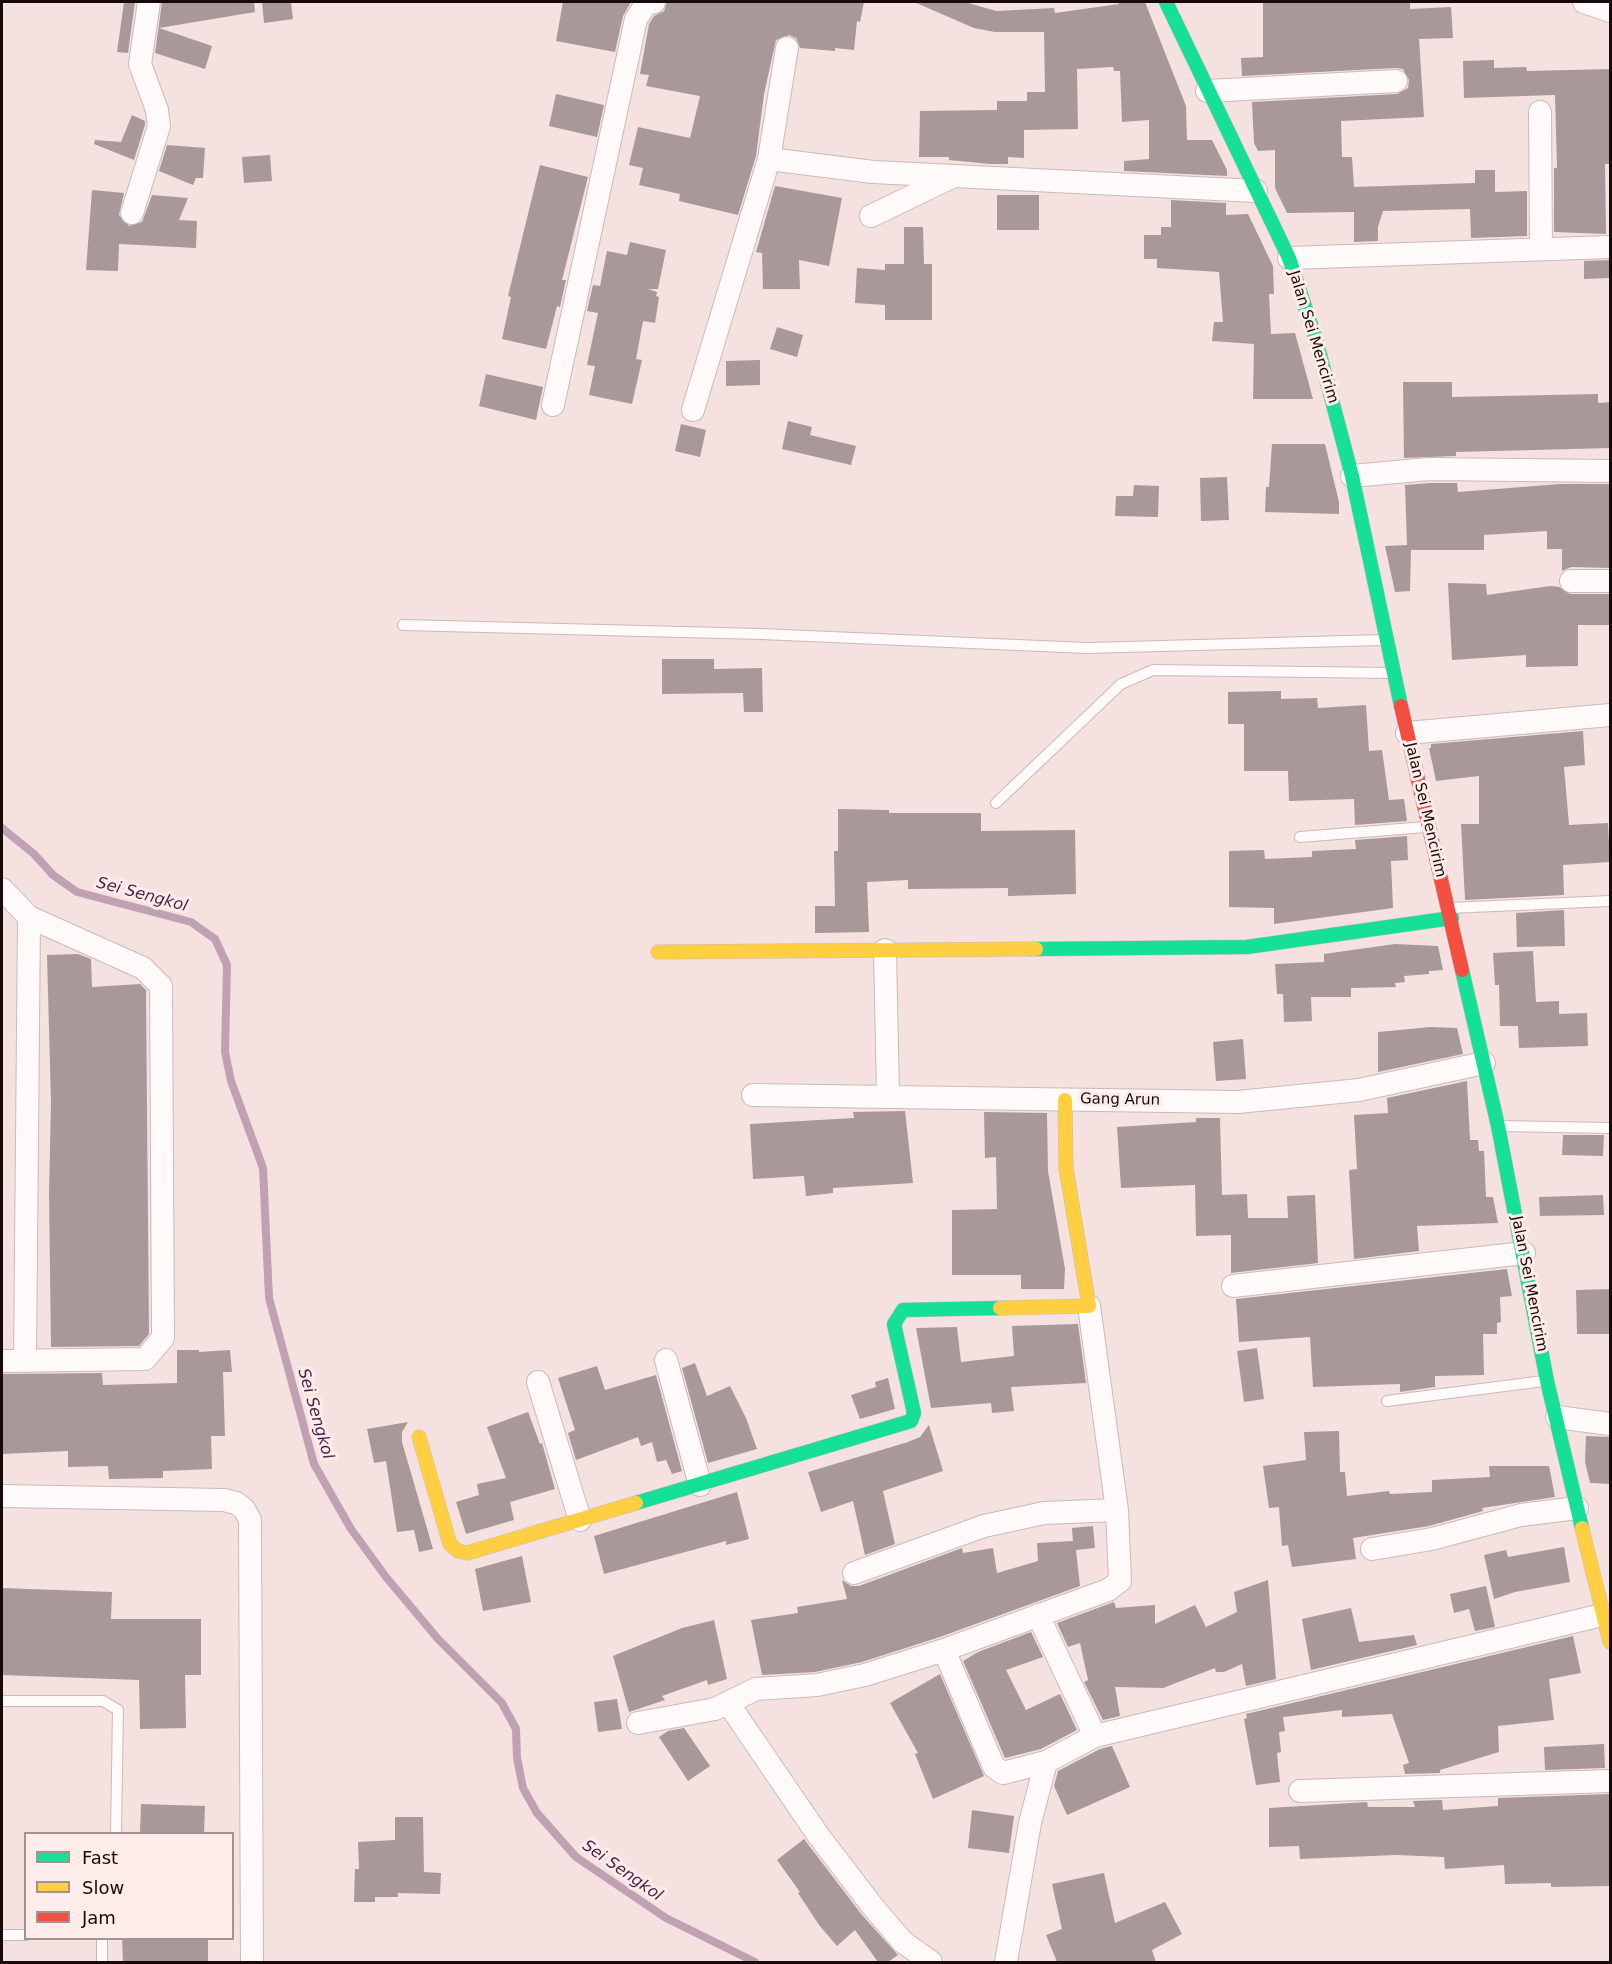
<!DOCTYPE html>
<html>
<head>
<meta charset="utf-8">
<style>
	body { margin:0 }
	#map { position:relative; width:1612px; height:1964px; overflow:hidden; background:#f5e1df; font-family:"DejaVu Sans",sans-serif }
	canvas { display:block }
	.frame { position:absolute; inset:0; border:3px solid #180a0a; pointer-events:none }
	.legend { position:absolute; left:24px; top:1832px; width:210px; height:108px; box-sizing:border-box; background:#feeceb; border:2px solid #a29291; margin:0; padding:8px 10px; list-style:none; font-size:18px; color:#180a0a }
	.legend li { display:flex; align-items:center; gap:12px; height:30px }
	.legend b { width:30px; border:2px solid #a29291 }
</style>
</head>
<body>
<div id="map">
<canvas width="1612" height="1964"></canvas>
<div class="frame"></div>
<ul class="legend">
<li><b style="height:8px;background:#16e098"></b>Fast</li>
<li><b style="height:8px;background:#ffcf43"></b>Slow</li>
<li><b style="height:8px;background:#f24e42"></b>Jam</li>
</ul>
</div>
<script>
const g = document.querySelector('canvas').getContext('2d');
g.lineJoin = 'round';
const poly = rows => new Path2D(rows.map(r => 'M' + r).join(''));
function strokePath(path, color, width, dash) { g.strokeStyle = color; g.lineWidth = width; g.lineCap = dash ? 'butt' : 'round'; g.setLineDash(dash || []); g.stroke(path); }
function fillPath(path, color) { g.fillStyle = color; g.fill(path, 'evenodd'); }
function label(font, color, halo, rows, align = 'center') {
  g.font = font + ' "DejaVu Sans",sans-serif'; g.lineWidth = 6; g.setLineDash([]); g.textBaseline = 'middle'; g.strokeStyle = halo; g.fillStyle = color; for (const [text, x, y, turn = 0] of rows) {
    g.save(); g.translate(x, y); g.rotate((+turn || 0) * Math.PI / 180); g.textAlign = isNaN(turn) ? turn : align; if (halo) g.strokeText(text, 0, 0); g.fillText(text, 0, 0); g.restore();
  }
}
strokePath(poly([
	[2,828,34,854,53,875,77,892,191,922,215,939,227,965,225,1052,231,1081,263,1168,269,1298,314,1464,351,1529,386,1577,438,1639,502,1703,516,1729,517,1758,523,1788,537,1813,576,1857,666,1918,755,1962]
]), '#c0a1b4', 8);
fillPath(poly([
	[124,2,135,2,128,53,117,52],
	[162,2,254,2,255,12,159,28,212,46,205,69,155,53],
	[262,2,291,2,293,19,264,23],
	[563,2,631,2,623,16,615,52,556,41],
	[667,2,864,2,860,22,857,21,854,50,835,48,835,51,800,48,796,38,789,35,776,40,764,94,756,156,738,215,679,201,680,194,639,185,643,168,629,165,638,127,690,138,700,96,646,86,649,75,640,74,649,24,654,16,664,11],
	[914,2,965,2,996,11,1054,8,1055,13,1119,4,1118,2,1145,2,1186,106,1187,140,1212,140,1227,170,1227,176,1124,171,1124,161,1149,159,1149,120,1122,122,1120,71,1114,71,1113,67,1077,69,1078,129,1024,130,1024,158,1008,157,1008,164,990,164,949,160,949,157,919,157,920,111,997,110,997,101,1027,101,1027,92,1045,92,1044,32,995,32,974,28],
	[1263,2,1410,2,1410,9,1451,7,1453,38,1419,39,1424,117,1341,121,1342,157,1352,157,1354,187,1475,183,1475,170,1495,170,1495,192,1527,191,1527,236,1471,238,1470,209,1383,211,1378,227,1378,241,1354,242,1354,212,1287,213,1275,188,1275,150,1258,151,1254,143,1252,102,1397,94,1408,88,1409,80,1403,69,1395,68,1242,76,1241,58,1263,57],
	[1494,60,1494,68,1526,67,1527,71,1611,69,1611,164,1605,164,1606,234,1554,232,1554,168,1557,168,1555,95,1464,98,1463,61],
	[556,94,604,105,597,137,549,126],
	[132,115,145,121,145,125,134,160,94,144,95,140,121,142],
	[167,145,205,148,203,178,196,178,193,185,159,171],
	[270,155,272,181,244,183,242,157],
	[540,165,588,177,562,280,566,280,560,307,557,306,546,349,502,339,511,297,508,296],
	[775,186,842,198,829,266,799,260,800,289,763,289,762,253,756,252],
	[92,190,124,193,119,215,129,226,142,222,152,195,188,198,179,220,197,221,196,248,119,244,118,271,86,270],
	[997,195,1039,195,1039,230,997,230],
	[1171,200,1226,203,1226,215,1248,214,1273,266,1274,294,1269,294,1271,334,1295,333,1313,399,1253,399,1254,344,1212,341,1214,322,1223,322,1219,272,1157,268,1157,259,1144,259,1144,235,1161,235,1161,227,1171,227],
	[904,227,923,227,924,264,932,264,932,320,885,320,885,305,855,303,857,268,885,270,885,264,904,264],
	[630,242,666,250,658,289,648,289,657,292,656,296,659,297,655,323,643,321,636,359,642,360,632,404,589,395,595,366,587,365,598,313,587,311,593,285,600,286,607,251,627,255],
	[1611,260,1611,278,1584,279,1584,261],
	[777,327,803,335,797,357,770,349],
	[760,360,760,385,726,386,726,361],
	[486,374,543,387,536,420,479,406],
	[1403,382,1452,382,1452,397,1598,394,1598,403,1611,402,1611,448,1456,452,1456,456,1404,458],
	[788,421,812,427,810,435,856,446,851,465,782,449],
	[681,424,706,430,700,457,675,451],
	[1272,444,1325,444,1339,502,1339,514,1265,512,1266,487,1269,487],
	[1227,477,1229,520,1201,521,1200,478],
	[1430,483,1457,483,1458,492,1560,484,1610,484,1611,568,1571,567,1562,571,1562,549,1547,549,1547,531,1484,535,1484,550,1411,550,1410,591,1395,592,1385,546,1407,545,1405,485],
	[1134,485,1159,486,1158,517,1115,516,1116,496,1133,496],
	[1448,583,1486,584,1487,595,1550,586,1559,587,1570,594,1611,594,1611,625,1578,625,1578,666,1526,667,1526,655,1452,660],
	[662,659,714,659,714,669,762,668,763,712,744,712,743,693,662,694],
	[1281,691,1281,699,1317,698,1318,708,1366,705,1369,751,1382,750,1389,800,1404,799,1407,821,1355,825,1354,799,1289,801,1288,771,1244,771,1244,724,1228,724,1228,692],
	[1583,731,1585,765,1564,767,1569,825,1608,823,1610,862,1563,865,1564,895,1465,900,1461,824,1479,824,1479,776,1436,781,1429,748,1431,748,1431,744],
	[838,809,889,810,889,813,981,813,981,831,1075,830,1076,894,1008,896,1008,888,908,889,908,880,867,882,869,932,815,933,815,906,835,906,834,851,838,851],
	[1407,836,1408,860,1391,861,1393,908,1274,924,1274,908,1229,907,1229,851,1264,850,1265,859,1312,857,1312,851,1356,849,1355,840],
	[1564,910,1565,946,1517,947,1516,913],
	[1395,944,1438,946,1443,970,1429,971,1429,974,1404,976,1405,982,1395,983,1396,987,1351,988,1351,997,1311,997,1312,1021,1284,1022,1283,994,1277,994,1275,964,1324,962,1324,954],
	[1533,951,1536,1002,1559,1001,1559,1014,1587,1013,1588,1046,1519,1048,1518,1026,1500,1026,1499,985,1495,985,1493,953],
	[78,954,91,959,92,987,140,984,146,990,149,1334,139,1346,51,1347,49,1193,51,1103,47,955],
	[1431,1027,1457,1028,1463,1054,1378,1072,1378,1032],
	[1243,1039,1246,1079,1216,1081,1213,1042],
	[1467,1081,1470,1140,1478,1140,1479,1151,1484,1151,1486,1197,1493,1197,1498,1223,1417,1226,1419,1251,1354,1259,1349,1170,1357,1169,1354,1115,1388,1113,1387,1098],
	[905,1111,913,1183,833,1188,833,1193,806,1196,804,1176,753,1179,750,1124,854,1118,853,1112],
	[984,1112,1047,1113,1048,1171,1065,1269,1064,1289,1021,1289,1021,1275,952,1275,952,1210,997,1209,996,1157,985,1158],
	[1196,1118,1220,1118,1222,1195,1247,1194,1248,1218,1288,1218,1287,1196,1315,1195,1318,1263,1231,1273,1231,1235,1196,1236,1195,1185,1121,1188,1117,1127,1196,1122],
	[1563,1135,1604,1135,1603,1156,1562,1155],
	[1603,1195,1604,1215,1540,1216,1539,1197],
	[1507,1269,1512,1296,1500,1297,1501,1322,1497,1323,1497,1334,1483,1334,1484,1375,1435,1376,1435,1387,1400,1392,1400,1384,1313,1387,1310,1337,1239,1342,1236,1299],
	[1611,1289,1611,1334,1577,1334,1576,1290],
	[1078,1324,1086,1383,1011,1387,1014,1411,992,1413,991,1403,931,1408,916,1328,957,1327,961,1362,1014,1356,1012,1326],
	[1257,1348,1264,1399,1244,1402,1237,1351],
	[177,1350,199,1350,199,1352,230,1350,232,1372,223,1372,225,1436,211,1436,212,1469,163,1471,163,1478,109,1479,108,1466,68,1467,68,1451,2,1454,2,1374,102,1373,103,1385,177,1383],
	[695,1363,707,1396,730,1386,746,1418,757,1449,708,1463,682,1368],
	[597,1366,605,1390,656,1375,682,1471,672,1474,666,1460,657,1462,652,1442,641,1446,638,1437,576,1460,568,1433,575,1430,558,1378],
	[888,1378,895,1409,860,1419,851,1395,876,1387,875,1382],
	[528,1412,540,1444,542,1443,555,1489,510,1502,514,1520,466,1534,456,1502,479,1495,477,1484,506,1478,487,1427],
	[408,1422,402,1432,402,1442,433,1549,419,1552,414,1530,397,1532,386,1461,374,1463,367,1429],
	[929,1425,943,1471,883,1491,895,1544,865,1555,853,1501,821,1512,808,1472,908,1442,920,1437],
	[1339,1431,1340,1472,1345,1472,1347,1496,1389,1491,1390,1494,1432,1492,1432,1480,1490,1477,1489,1466,1549,1466,1555,1497,1482,1508,1483,1511,1429,1526,1353,1538,1356,1559,1292,1567,1288,1545,1282,1546,1279,1507,1269,1508,1263,1466,1306,1460,1304,1432],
	[1586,1436,1611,1437,1611,1484,1590,1483,1585,1462],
	[737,1492,749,1539,726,1545,726,1541,604,1574,594,1536],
	[1093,1526,1095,1548,1076,1550,1080,1586,940,1637,862,1662,815,1672,762,1675,751,1620,798,1613,797,1607,847,1599,842,1580,851,1586,859,1586,962,1548,963,1553,993,1548,997,1573,1038,1561,1037,1543,1073,1541,1072,1528],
	[1564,1547,1570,1582,1515,1592,1494,1599,1484,1555,1506,1550,1508,1557],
	[522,1556,531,1602,483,1611,475,1569],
	[1268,1580,1276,1679,1246,1686,1242,1664,1224,1672,1216,1672,1215,1668,1163,1688,1115,1687,1120,1716,1103,1720,1084,1682,1088,1680,1080,1643,1068,1647,1057,1623,1114,1602,1116,1608,1155,1605,1155,1624,1195,1605,1206,1627,1237,1612,1234,1592],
	[1486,1586,1495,1627,1475,1631,1469,1609,1454,1613,1450,1594],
	[2,1588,112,1592,111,1619,201,1619,201,1675,185,1675,186,1728,140,1729,139,1680,2,1675],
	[1351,1608,1359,1642,1414,1635,1417,1645,1311,1670,1302,1619],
	[714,1620,727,1679,708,1685,707,1680,662,1696,665,1700,629,1712,613,1656,682,1628],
	[1031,1632,1043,1657,1006,1670,1026,1710,1060,1694,1077,1730,1041,1749,1005,1758,963,1661,978,1652],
	[1573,1636,1581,1673,1549,1679,1554,1720,1498,1726,1499,1752,1440,1770,1440,1773,1405,1774,1403,1765,1409,1763,1392,1714,1342,1717,1342,1710,1283,1717,1285,1731,1279,1732,1281,1752,1277,1753,1280,1782,1256,1785,1244,1719,1247,1718,1246,1714],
	[940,1674,984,1776,933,1799,915,1754,918,1753,890,1703],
	[617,1699,622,1729,598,1732,594,1702],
	[684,1728,710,1766,688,1781,659,1737,668,1731],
	[1604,1744,1605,1768,1545,1770,1544,1747],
	[1112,1746,1130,1787,1067,1815,1054,1786,1058,1771,1100,1749],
	[1611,1794,1611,1886,1551,1887,1551,1883,1505,1884,1504,1865,1445,1869,1444,1857,1396,1855,1300,1859,1299,1846,1269,1847,1269,1808,1367,1802,1368,1807,1415,1807,1413,1801,1442,1800,1443,1810,1498,1806,1498,1798],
	[141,1804,205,1806,204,1833,140,1833],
	[972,1810,1014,1816,1009,1853,968,1848],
	[395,1817,423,1817,424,1872,441,1873,440,1894,398,1893,398,1897,375,1897,375,1902,354,1902,355,1869,359,1869,358,1842,395,1840],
	[804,1839,862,1915,898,1955,888,1962,878,1962,855,1930,837,1946,819,1925,798,1893,800,1892,777,1860],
	[1104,1873,1115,1923,1165,1902,1182,1934,1152,1950,1156,1962,1057,1962,1046,1935,1062,1929,1052,1884],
	[122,1938,208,1938,208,1962,123,1962]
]), '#a9989a');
const lane = poly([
	[403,625,761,634,1087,648,1383,640],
	[996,803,1121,684,1153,670,1391,673],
	[1300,837,1425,827],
	[1449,908,1610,901],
	[1500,1126,1610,1128],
	[1387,1401,1544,1381],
	[2,1701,103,1701,118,1710,116,1834],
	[2,1935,26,1935],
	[102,1938,102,1962]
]);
const street = poly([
	[1584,2,1610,11],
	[1207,91,1396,81],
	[1540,112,1541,249],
	[769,159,873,172,1256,191],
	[132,213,159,126,157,110,140,64,149,2],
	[871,216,952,177],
	[1289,258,1610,247],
	[553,405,636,19,646,4,654,2],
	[693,410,769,159,787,48],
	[1352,476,1429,469,1610,471],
	[1571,581,1610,581],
	[1407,733,1610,715],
	[2,889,29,917,143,968,161,986,163,1338,145,1359,2,1361],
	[885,950,888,1097],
	[753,1095,1238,1102,1359,1090,1484,1063],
	[1233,1286,1524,1253],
	[666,1360,700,1485],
	[25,1361,29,917],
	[538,1382,580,1520],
	[1557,1417,1610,1424],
	[2,1496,224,1500,236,1503,244,1509,250,1520,252,1962],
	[1372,1549,1432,1539,1521,1515,1577,1508],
	[854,1573,984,1526,1044,1513,1117,1510],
	[1038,1615,1095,1736],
	[728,1703,818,1835,873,1907,903,1942,931,1962],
	[638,1723,715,1709,756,1689,817,1685,865,1675,944,1650],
	[1046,1762,1003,1773,994,1767,944,1650,1108,1590,1120,1581,1117,1510,1089,1306],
	[1300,1791,1610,1781],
	[1006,1962,1030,1823,1046,1762,1095,1736,1602,1615]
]);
const fast = poly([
	[1166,2,1289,258,1316,340,1352,476,1401,706],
	[1036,949,1247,947,1452,918],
	[1462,970,1498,1126,1547,1381,1582,1528],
	[636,1503,911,1421,914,1413,894,1324,903,1310,1000,1308]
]);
const slow = poly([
	[658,952,1036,949],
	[1000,1308,1089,1306,1066,1168,1065,1100],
	[419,1437,450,1544,458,1551,467,1553,636,1503],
	[1582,1528,1610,1642]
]);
const jam = poly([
	[1401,706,1462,970]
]);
strokePath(lane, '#cbbab8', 12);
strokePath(street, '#cbbab8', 24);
strokePath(fast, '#cbbab8', 15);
strokePath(slow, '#cbbab8', 15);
strokePath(jam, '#cbbab8', 15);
strokePath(lane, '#fefafa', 10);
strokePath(street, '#fefafa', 22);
strokePath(fast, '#16e098', 14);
strokePath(slow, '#ffcf43', 14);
strokePath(jam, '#f24e42', 14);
label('15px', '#180a0a', '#feeceb', [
	["Jalan Sei Mencirim",1313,337,73],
	["Jalan Sei Mencirim",1425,810,77],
	["Gang Arun",1120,1100,1],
	["Jalan Sei Mencirim",1529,1284,79]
]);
label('italic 16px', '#4c1f44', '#feeceb', [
	["Sei Sengkol",142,895,15],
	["Sei Sengkol",315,1414,74],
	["Sei Sengkol",622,1871,35]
]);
</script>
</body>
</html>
